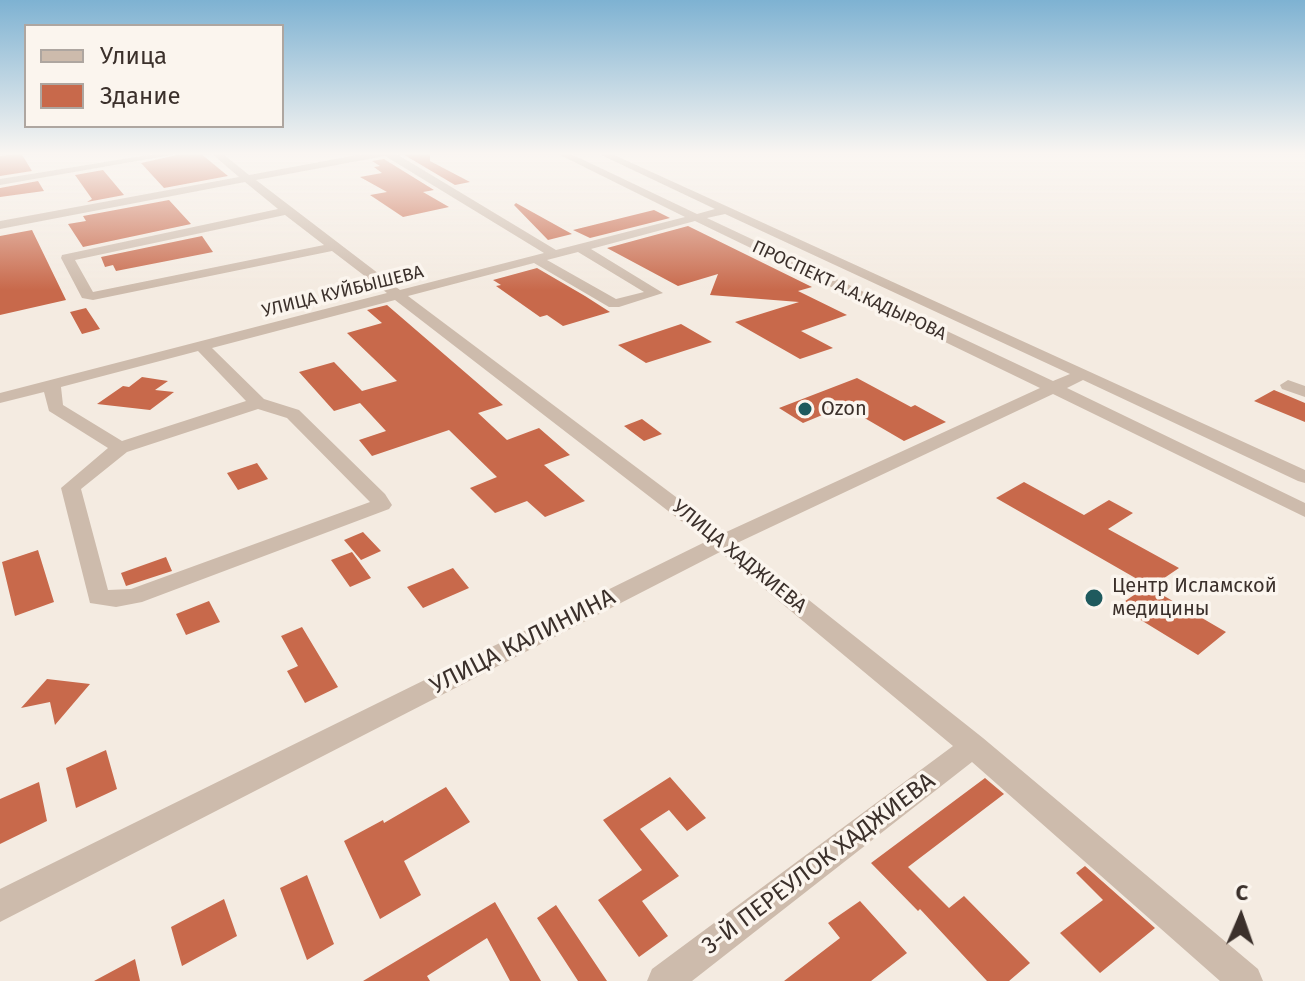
<!DOCTYPE html>
<html>
<head>
<meta charset="utf-8">
<style>
	body { margin:0 }
	#map { position:relative; width:1305px; height:981px; overflow:hidden; background:#f4ebe1; font-family:"Fira Sans",sans-serif }
	canvas { display:block }
	.legend { position:absolute; left:24px; top:24px; width:260px; height:104px; box-sizing:border-box; background:#fbf5ee; border:2px solid #aea6a0; margin:0; padding:10px 14px; list-style:none; font-size:24px; color:#3b302b }
	.legend li { display:flex; align-items:center; gap:16px; height:40px }
	.legend b { width:40px; border:2px solid #aea6a0 }
	.north { position:absolute; left:1201px; top:877px; width:80px; height:80px; -webkit-text-stroke:6px #fbf5ee; paint-order:stroke; rotate:2deg; font-size:22px; font-weight:700; line-height:32px; text-align:center; color:#3b302b }
	.north::after { content:''; display:block; margin:auto; width:28px; height:36px; background:#3b302b; clip-path:polygon(50% 0,100% 100%,50% 72%,0 100%) }
</style>
</head>
<body>
<div id="map">
<canvas width="1305" height="981"></canvas>
<ul class="legend">
<li><b style="height:10px;background:#cdbbac"></b>Улица</li>
<li><b style="height:22px;background:#c8694b"></b>Здание</li>
</ul>
<div class="north">С</div>
</div>
<script>
const g = document.querySelector('canvas').getContext('2d');
g.lineJoin = 'round';
function fillPath(path, color) { g.fillStyle = color; g.fill(path, 'evenodd'); }
const poly = rows => new Path2D(rows.map(r => 'M' + r).join(''));
function strokePath(path, color, width, dash) { g.strokeStyle = color; g.lineWidth = width; g.lineCap = dash ? 'butt' : 'round'; g.setLineDash(dash || []); g.stroke(path); }
function label(font, color, halo, rows, align = 'center') {
  g.font = font + ' "Fira Sans",sans-serif'; g.lineWidth = 7; g.setLineDash([]); g.textBaseline = 'middle'; g.strokeStyle = halo; g.fillStyle = color; for (const [text, x, y, turn = 0] of rows) {
    g.save(); g.translate(x, y); g.rotate((+turn || 0) * Math.PI / 180); g.textAlign = isNaN(turn) ? turn : align; if (halo) g.strokeText(text, 0, 0); g.fillText(text, 0, 0); g.restore();
  }
}
fillPath(poly([
	[21,153,32,171,0,176,0,156],
	[186,153,200,153,228,176,164,188,141,163],
	[401,153,430,153,430,161,470,182,455,185],
	[384,159,434,190,423,192,449,207,403,217,370,195,387,192,360,177,382,173,374,167,380,166,372,161],
	[103,170,124,195,87,202,92,199,75,175],
	[38,181,44,191,0,197,0,188],
	[169,200,191,224,83,247,68,224,86,221,83,216],
	[516,203,572,234,548,240,514,205],
	[654,210,670,218,590,238,573,230],
	[688,226,812,287,798,291,847,315,801,331,833,348,800,359,735,322,799,302,710,295,718,274,678,286,607,248],
	[32,230,66,300,0,315,0,236],
	[202,236,213,252,116,271,113,265,105,267,101,257],
	[537,268,585,296,610,312,563,326,547,315,540,317,496,286,501,285,493,280],
	[387,305,503,405,478,413,507,440,539,428,570,455,544,465,585,501,545,517,527,501,495,513,470,488,497,477,449,430,372,456,359,440,386,431,360,403,334,411,299,372,334,362,362,391,397,381,347,333,382,323,367,310],
	[86,308,100,329,82,334,70,312],
	[681,324,712,342,646,363,618,345],
	[142,377,168,381,155,390,174,392,150,410,97,404,123,386,129,387],
	[857,378,911,407,915,405,946,422,904,441,844,406,803,423,779,408],
	[1274,390,1305,403,1305,422,1254,401],
	[642,419,662,434,644,441,624,426],
	[257,463,268,479,238,490,227,473],
	[1024,482,1084,515,1109,500,1133,513,1108,529,1179,568,1151,587,996,498],
	[363,532,381,551,361,560,344,540],
	[38,550,54,602,15,616,2,562],
	[352,552,371,578,350,587,331,560],
	[166,557,172,571,126,586,121,573],
	[453,568,469,588,423,608,407,587],
	[1147,586,1226,632,1198,655,1118,606],
	[209,601,220,622,186,635,176,614],
	[302,627,338,687,305,703,287,671,298,666,281,636],
	[47,679,90,684,55,725,50,702,21,708],
	[106,750,117,789,76,808,66,768],
	[670,777,706,818,687,831,669,810,640,829,679,876,642,901,668,936,639,957,598,900,642,870,603,820],
	[985,778,1004,794,908,867,949,908,964,896,1030,963,1009,981,987,981,920,909,918,911,871,863],
	[39,782,47,821,0,844,0,799],
	[446,787,470,822,404,861,421,895,380,919,344,841,383,820,384,823],
	[1085,866,1155,928,1100,973,1060,933,1103,900,1076,873],
	[307,875,334,944,307,960,280,888],
	[224,899,237,936,182,966,171,927],
	[860,901,907,953,871,981,784,981,840,938,828,923],
	[495,902,541,981,510,981,487,938,427,976,430,981,363,981],
	[556,905,607,981,578,981,537,918],
	[135,959,140,981,94,981]
]), '#c8694b');
fillPath(poly([
	[160,153,183,153,0,185,0,179,160,153],
	[211,153,222,153,249,175,368,153,395,153,556,250,685,217,556,153,569,153,697,214,715,209,597,153,610,153,1305,470,1305,483,1298,481,1083,380,1067,388,1305,503,1305,517,1053,394,737,543,983,738,1258,969,1263,981,1220,981,972,762,692,981,647,981,652,969,953,746,720,552,0,922,0,889,707,541,395,300,212,348,264,399,299,410,385,494,392,505,389,509,142,602,116,607,90,603,61,488,108,448,49,411,44,392,0,403,0,393,387,293,332,251,93,300,82,298,61,258,62,255,278,209,245,182,0,229,0,221,239,177,211,153],
	[385,156,544,253,400,290,256,180,385,156],
	[725,214,1070,374,1053,381,707,218,725,214],
	[285,215,324,245,93,292,75,260,285,215],
	[695,221,1040,388,724,533,408,296,534,263,609,307,619,307,663,293,591,249,695,221],
	[578,252,644,292,616,299,547,260,578,252],
	[198,351,246,401,122,441,63,405,61,387,198,351],
	[258,409,287,418,370,502,131,589,108,590,81,489,127,452,258,409],
	[1288,380,1305,386,1305,397,1282,389,1280,385,1288,380]
]), '#cdbbac');
const sky = g.createLinearGradient(0, 0, 0, 290);
sky.addColorStop(0, '#7eb2d2');
sky.addColorStop(0.53, '#faf6f2');
sky.addColorStop(1, '#faf6f200');
g.fillStyle = sky;
g.fillRect(0, 0, 1305, 290);
for (const [x, y, r, color] of [
	[805,409,8,"#1f5a5e"],
	[1094,598,10,"#1f5a5e"]
]) { const dot = new Path2D(); dot.arc(x, y, r, 0, 2 * Math.PI); g.fillStyle = color; g.fill(dot); strokePath(dot, '#fbf5ee', 3); }
label('18px', '#3b302b', '#fbf5ee', [
	["ПРОСПЕКТ А.А.КАДЫРОВА",849,291,25],
	["УЛИЦА КУЙБЫШЕВА",343,292,-14]
]);
label('20px', '#3b302b', '#fbf5ee', [
	["Ozon",821,409],
	["Центр Исламской",1112,586],
	["медицины",1112,609]
], 'left');
label('20px', '#3b302b', '#fbf5ee', [
	["УЛИЦА ХАДЖИЕВА",739,557,39]
]);
label('24px', '#3b302b', '#fbf5ee', [
	["УЛИЦА КАЛИНИНА",523,642,-27],
	["3-Й ПЕРЕУЛОК ХАДЖИЕВА",819,864,-37]
]);
</script>
</body>
</html>
